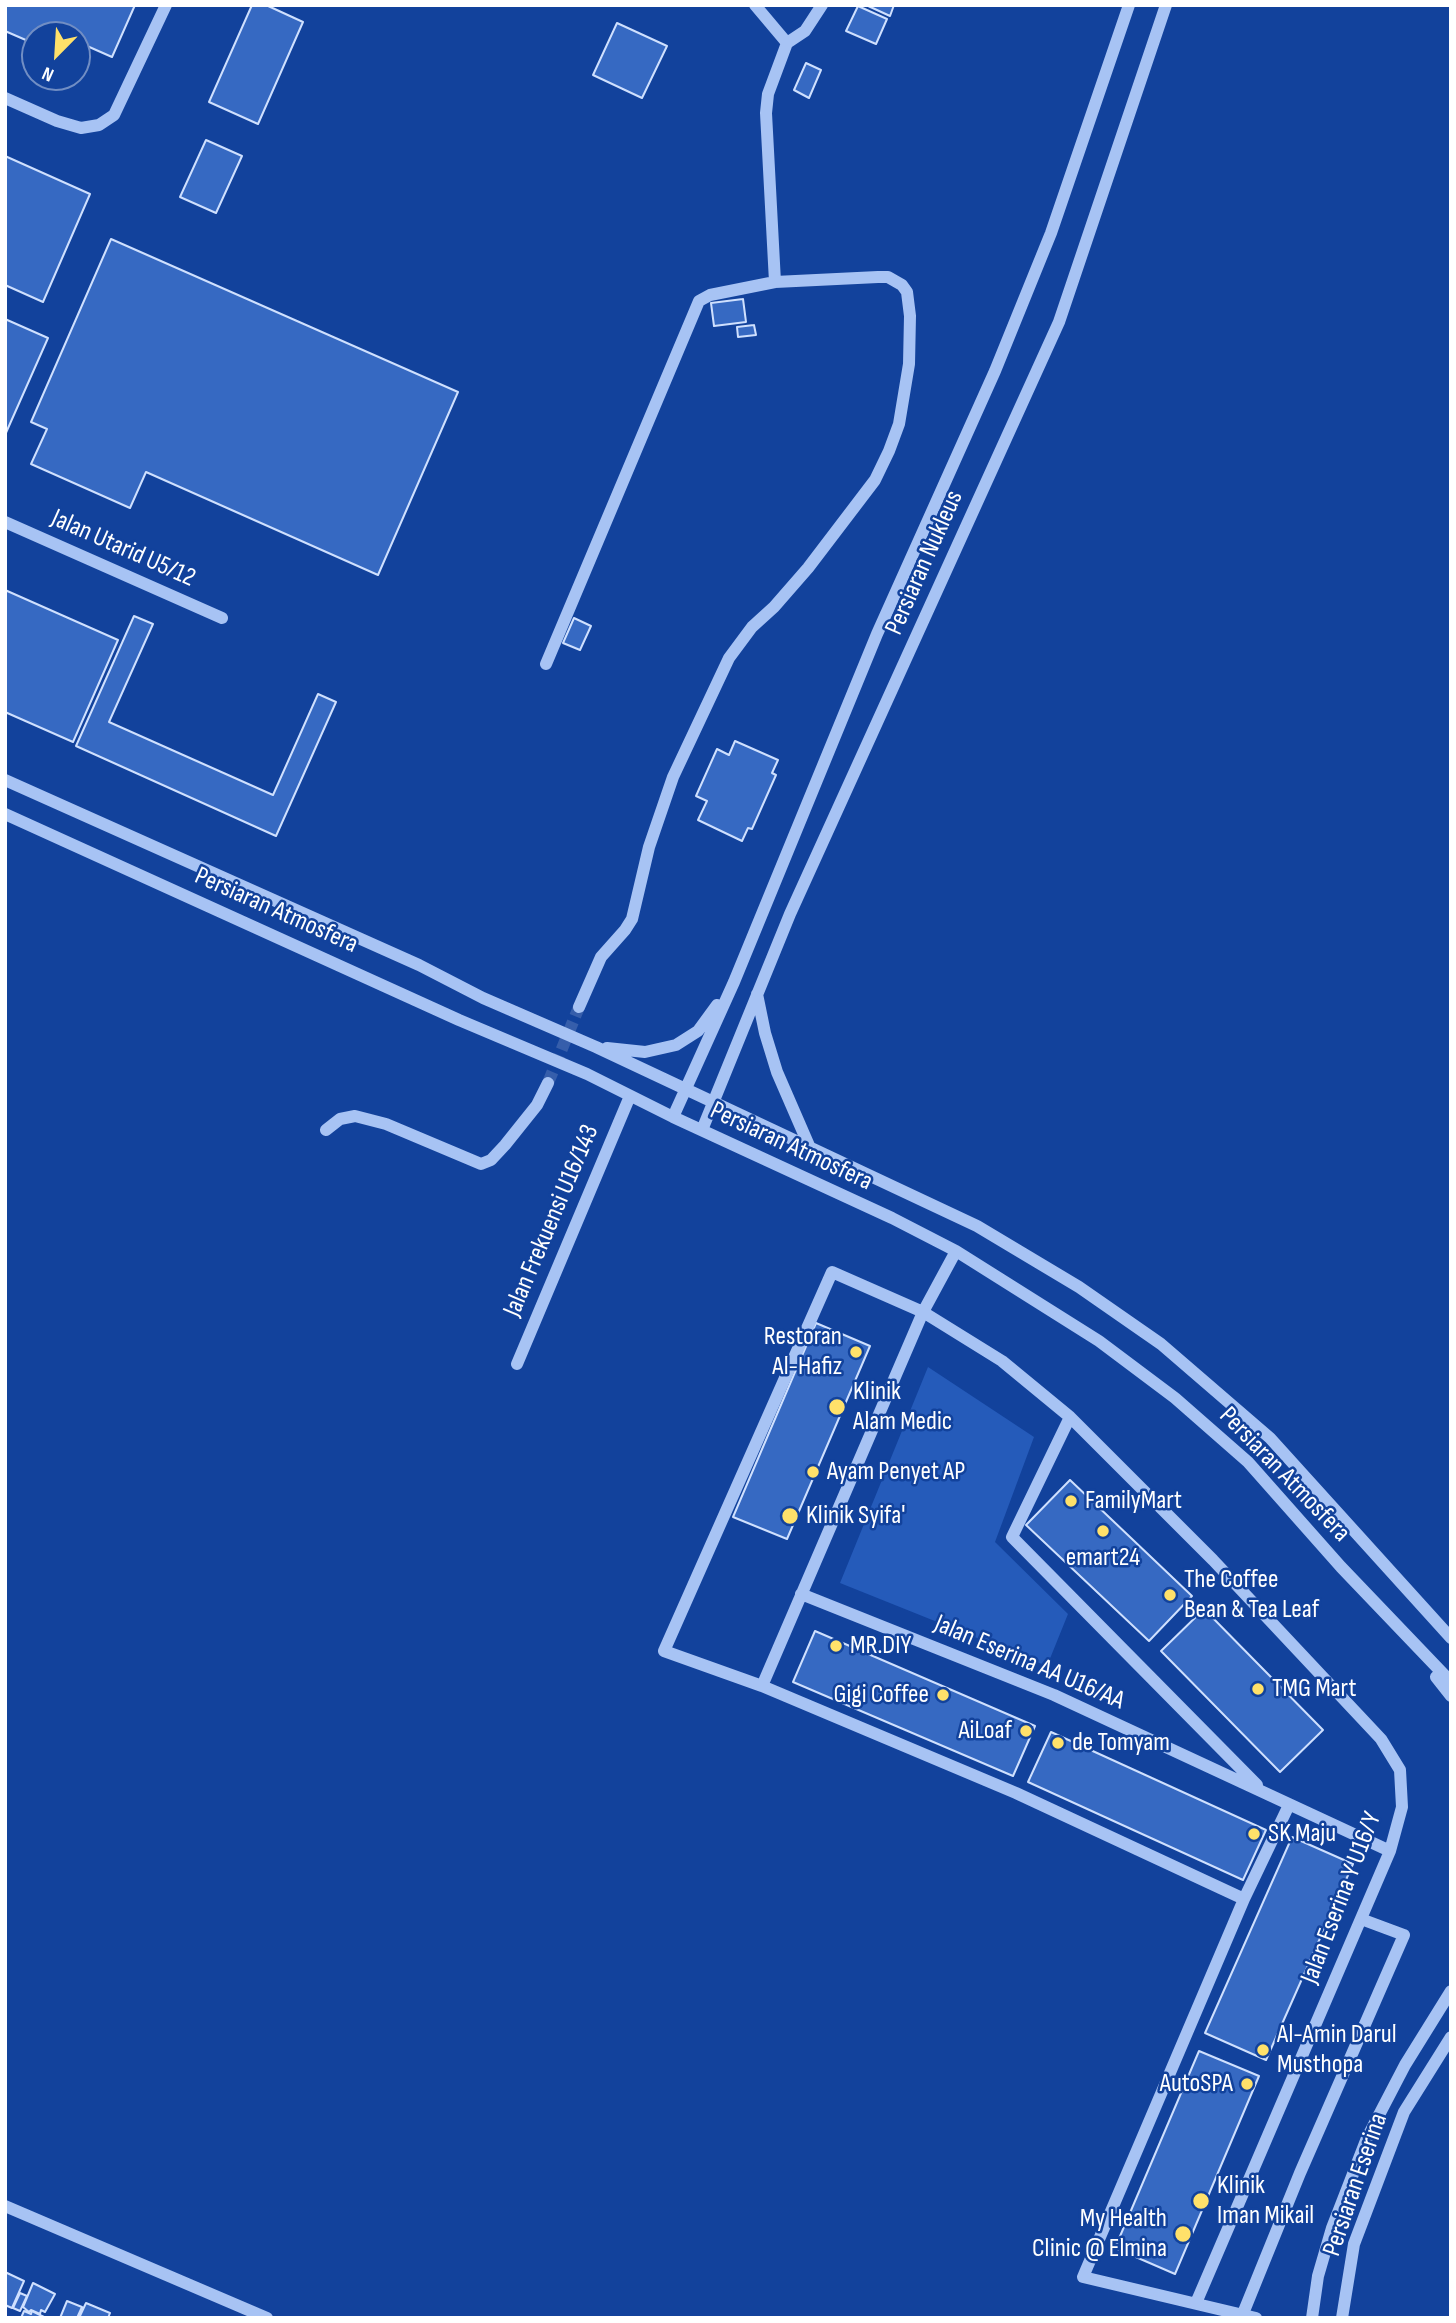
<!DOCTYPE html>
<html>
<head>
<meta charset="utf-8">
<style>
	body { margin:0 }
	#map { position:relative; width:1456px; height:2323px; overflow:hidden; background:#12429c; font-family:"Sofia Sans Condensed",sans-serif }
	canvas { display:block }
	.frame { position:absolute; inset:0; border:7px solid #fff; pointer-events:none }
	.north { position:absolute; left:21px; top:21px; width:70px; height:70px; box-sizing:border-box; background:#12429c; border:2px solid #718ec4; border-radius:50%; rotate:204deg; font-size:19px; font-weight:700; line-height:28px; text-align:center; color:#fff }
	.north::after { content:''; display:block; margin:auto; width:24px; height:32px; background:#ffe16a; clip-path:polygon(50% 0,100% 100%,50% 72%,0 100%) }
</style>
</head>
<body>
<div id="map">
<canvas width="1456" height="2323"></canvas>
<div class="frame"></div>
<div class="north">N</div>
</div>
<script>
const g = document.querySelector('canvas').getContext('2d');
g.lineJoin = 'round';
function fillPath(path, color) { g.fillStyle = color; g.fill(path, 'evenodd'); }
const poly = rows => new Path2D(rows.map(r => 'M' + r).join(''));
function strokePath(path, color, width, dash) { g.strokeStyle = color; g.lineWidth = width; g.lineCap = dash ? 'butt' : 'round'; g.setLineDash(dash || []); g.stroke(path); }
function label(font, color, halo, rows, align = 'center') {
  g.font = font + ' "Sofia Sans Condensed",sans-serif'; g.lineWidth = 5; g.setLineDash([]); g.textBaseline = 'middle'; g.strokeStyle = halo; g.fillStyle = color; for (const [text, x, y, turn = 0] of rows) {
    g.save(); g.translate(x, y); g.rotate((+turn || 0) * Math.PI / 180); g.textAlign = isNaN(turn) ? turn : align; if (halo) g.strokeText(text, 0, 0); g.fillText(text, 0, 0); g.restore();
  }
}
fillPath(poly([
	[928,1367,1034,1437,995,1542,1068,1614,1047,1666,840,1583]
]), '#255bba');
const building = poly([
	[5,5,135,5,112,57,78,42,77,46,77,35,35,35,35,44,5,31,5,5],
	[252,5,266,5,303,22,258,124,209,102,252,5],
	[866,5,894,5,890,16,866,5],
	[858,6,887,19,876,44,846,31,858,6],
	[617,23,667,46,642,98,593,75,617,23],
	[806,63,821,70,809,98,794,90,806,63],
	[206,140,242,156,216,213,180,197,206,140],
	[5,156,90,194,43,302,5,285,5,156],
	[111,239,458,392,378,575,146,472,130,508,31,464,47,429,31,422,111,239],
	[743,299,746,322,714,326,711,303,743,299],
	[5,319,48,338,5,435,5,319],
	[754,325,756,335,738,337,737,327,754,325],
	[5,590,118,640,73,742,5,712,5,590],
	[134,616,153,624,109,722,273,795,318,694,336,702,276,836,76,746,134,616],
	[574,618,591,626,580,650,563,643,574,618],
	[735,741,778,760,772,773,776,775,752,829,748,828,742,841,698,820,707,801,696,796,717,749,729,755,735,741],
	[816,1323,870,1346,787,1539,733,1517,816,1323],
	[1070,1480,1192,1596,1149,1641,1026,1525,1070,1480],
	[1204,1609,1323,1730,1280,1772,1161,1651,1204,1609],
	[815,1631,1035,1726,1013,1776,793,1682,815,1631],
	[1051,1732,1266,1830,1243,1880,1028,1782,1051,1732],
	[1292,1837,1353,1864,1266,2060,1205,2033,1292,1837],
	[1199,2051,1259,2076,1175,2274,1115,2248,1199,2051],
	[5,2272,24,2281,12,2308,5,2305,5,2272],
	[33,2283,55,2294,45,2312,41,2310,40,2314,31,2310,29,2312,23,2307,33,2283],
	[20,2293,27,2296,20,2311,13,2308,20,2293],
	[67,2301,82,2307,77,2318,60,2318,67,2301],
	[86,2303,110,2313,108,2318,79,2318,86,2303],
	[24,2311,31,2314,32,2311,46,2318,21,2318,24,2311]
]);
fillPath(building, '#3669c2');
strokePath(building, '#cfe0fe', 2);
strokePath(poly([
	[548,1083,579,1007]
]), '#365eab', 12, [12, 6]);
strokePath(poly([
	[755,5,787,43],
	[5,98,57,121,81,128,99,125,114,115,166,5],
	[775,282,766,113,768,94,787,43,805,31,822,5],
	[5,522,222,618],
	[546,664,699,301,710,295,775,282,878,277,888,277,902,285,907,292,910,316,909,364,899,424,889,451,875,480,808,568,774,607,752,627,729,658,673,777,649,847,632,919,625,930,601,957,579,1007],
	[5,780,419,965,483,998,596,1047,977,1226,1079,1287,1161,1344,1270,1438,1451,1638],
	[5,814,459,1020,587,1074,673,1117,892,1218,956,1251,1099,1341,1175,1398,1248,1462,1341,1567,1451,1682],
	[757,994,765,1033,777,1072,810,1148],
	[607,1048,645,1052,676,1045,698,1031,717,1005],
	[673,1117,734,982,877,634,995,371,1051,233,1129,5],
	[326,1130,340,1119,355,1116,386,1124,481,1164,491,1160,505,1145,537,1105,548,1083],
	[702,1130,790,914,1059,322,1166,5],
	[517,1364,630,1096],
	[1070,1417,1012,1537,1257,1785],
	[801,1594,1054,1695,1390,1851],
	[1436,1677,1451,1696],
	[762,1686,923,1312,956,1251],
	[5,2206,267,2318],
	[1196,2303,1390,1851,1402,1807,1400,1770,1381,1739,1213,1560,1070,1417,1002,1361,923,1312,832,1272,664,1651,762,1686,1016,1793,1244,1899],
	[1242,2316,1300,2173,1404,1935,1361,1919],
	[1256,2318,1083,2277,1244,1899,1289,1805],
	[1312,2318,1318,2276,1332,2228,1367,2138,1405,2065,1451,1991],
	[1342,2318,1354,2244,1404,2112,1451,2037]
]), '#a7c3f4', 12);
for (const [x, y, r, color] of [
	[856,1352,7,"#ffe16a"],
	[837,1407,9,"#ffe16a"],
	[813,1472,7,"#ffe16a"],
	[1071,1501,7,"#ffe16a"],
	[790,1516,9,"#ffe16a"],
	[1103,1531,7,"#ffe16a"],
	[1170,1595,7,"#ffe16a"],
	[836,1646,7,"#ffe16a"],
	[1258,1689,7,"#ffe16a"],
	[943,1695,7,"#ffe16a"],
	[1026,1731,7,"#ffe16a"],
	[1058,1743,7,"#ffe16a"],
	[1254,1834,7,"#ffe16a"],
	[1263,2050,7,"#ffe16a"],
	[1247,2084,7,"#ffe16a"],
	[1201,2201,9,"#ffe16a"],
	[1183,2234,9,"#ffe16a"]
]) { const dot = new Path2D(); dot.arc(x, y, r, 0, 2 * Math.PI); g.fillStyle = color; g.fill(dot); strokePath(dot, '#12429c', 2.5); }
label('26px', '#fff', '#12429c', [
	["Jalan Utarid U5/12",123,549,24],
	["Persiaran Nukleus",925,563,-66],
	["Persiaran Atmosfera",276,911,24],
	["Persiaran Atmosfera",791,1147,25],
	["Jalan Frekuensi U16/143",552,1221,-67],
	["Persiaran Atmosfera",1284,1475,46],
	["Jalan Eserina AA U16/AA",1029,1663,23],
	["Jalan Eserina Y U16/Y",1342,1898,-69],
	["Persiaran Eserina",1356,2185,-71]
]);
label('26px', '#fff', '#12429c', [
	["Restoran",842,1337,"right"],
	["Al-Hafiz",842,1367,"right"],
	["Klinik",853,1392],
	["Alam Medic",853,1422],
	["Ayam Penyet AP",827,1472],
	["FamilyMart",1085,1501],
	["Klinik Syifa'",806,1516],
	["emart24",1103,1558,"center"],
	["The Coffee",1184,1580],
	["Bean & Tea Leaf",1184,1610],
	["MR.DIY",850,1646],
	["TMG Mart",1272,1689],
	["Gigi Coffee",929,1695,"right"],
	["AiLoaf",1012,1731,"right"],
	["de Tomyam",1072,1743],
	["SK Maju",1268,1834],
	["Al-Amin Darul",1277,2035],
	["Musthopa",1277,2065],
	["AutoSPA",1233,2084,"right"],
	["Klinik",1217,2186],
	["Iman Mikail",1217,2216],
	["My Health",1167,2219,"right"],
	["Clinic @ Elmina",1167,2249,"right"]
], 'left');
</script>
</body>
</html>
